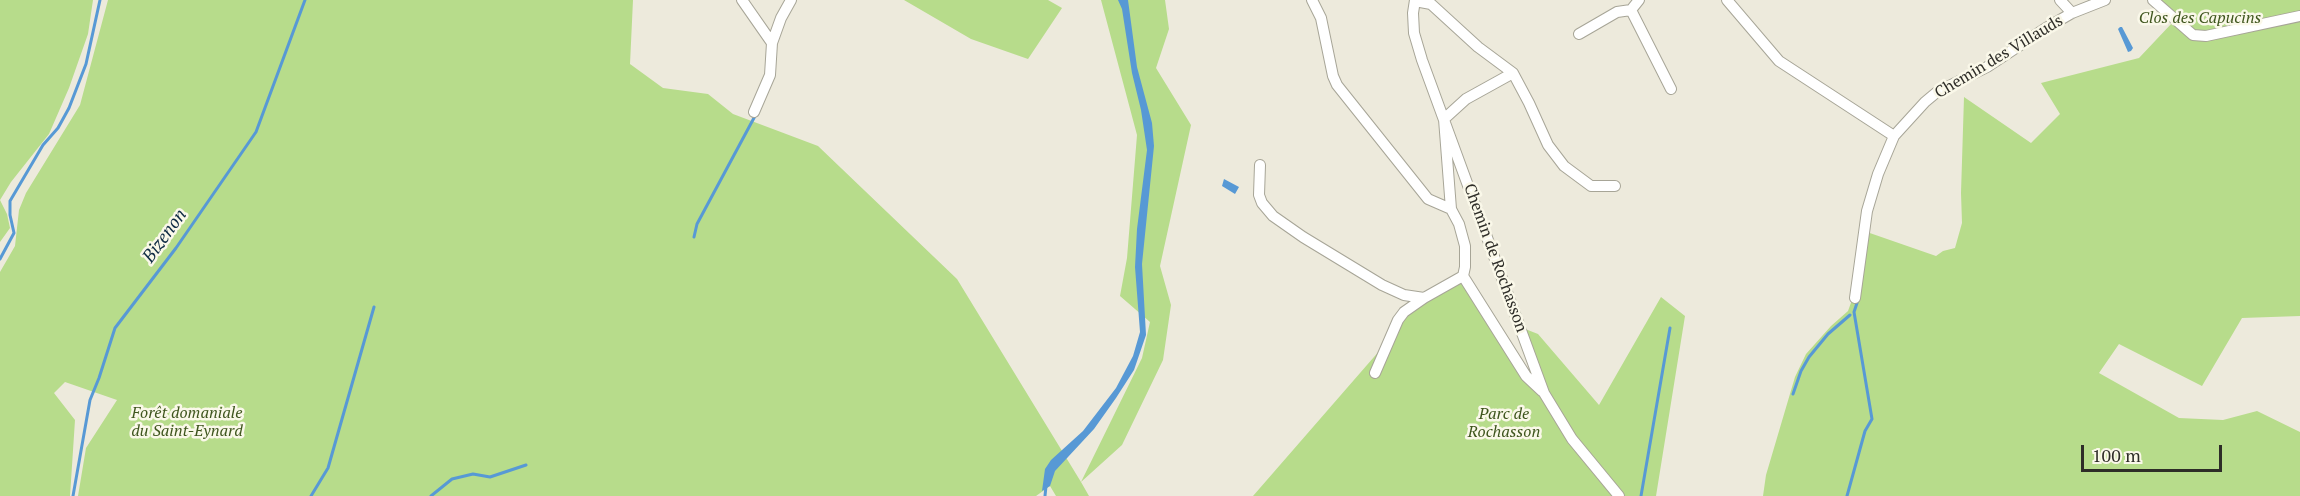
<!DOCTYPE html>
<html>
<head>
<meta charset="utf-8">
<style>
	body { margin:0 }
	#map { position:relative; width:2300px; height:496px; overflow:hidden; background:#edeadc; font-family:"PT Serif",serif }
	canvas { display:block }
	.scale { position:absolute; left:2081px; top:445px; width:141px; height:27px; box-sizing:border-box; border:3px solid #2e2d28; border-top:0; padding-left:8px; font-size:18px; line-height:21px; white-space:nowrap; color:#2e2d28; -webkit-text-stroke:4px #faf8e9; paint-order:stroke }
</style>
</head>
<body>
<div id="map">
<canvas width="2300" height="496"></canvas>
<div class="scale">100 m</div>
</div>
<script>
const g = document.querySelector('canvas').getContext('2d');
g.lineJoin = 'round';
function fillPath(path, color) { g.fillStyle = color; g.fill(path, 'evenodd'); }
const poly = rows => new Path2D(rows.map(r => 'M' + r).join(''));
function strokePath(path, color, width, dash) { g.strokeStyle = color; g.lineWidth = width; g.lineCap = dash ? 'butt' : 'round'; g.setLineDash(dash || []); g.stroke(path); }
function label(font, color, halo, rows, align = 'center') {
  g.font = font + ' "PT Serif",serif'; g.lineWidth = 5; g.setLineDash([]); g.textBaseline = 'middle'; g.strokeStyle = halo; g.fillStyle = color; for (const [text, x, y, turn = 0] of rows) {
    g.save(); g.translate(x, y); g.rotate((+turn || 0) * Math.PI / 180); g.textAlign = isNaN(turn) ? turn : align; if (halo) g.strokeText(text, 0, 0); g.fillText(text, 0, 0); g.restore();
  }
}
fillPath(poly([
	[0,0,93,0,88,34,69,88,49,134,11,182,0,200,7,214,10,228,0,242],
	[108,0,633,0,630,64,663,88,708,94,733,114,818,146,957,279,1081,482,1142,358,1150,322,1120,296,1127,258,1137,135,1101,0,1165,0,1169,29,1156,68,1191,125,1160,266,1171,305,1163,360,1122,445,1081,482,1089,496,1056,496,1050,486,1036,496,78,496,86,448,117,400,65,382,54,393,75,420,70,496,0,496,0,272,15,246,19,210,26,193,80,105],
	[904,0,1048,0,1062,8,1028,59,971,39],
	[2153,0,2300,0,2300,316,2242,318,2202,386,2119,344,2099,373,2179,418,2223,420,2257,411,2300,432,2300,496,1763,496,1766,475,1795,377,1806,354,1831,326,1848,311,1856,289,1864,231,1936,256,1943,251,1955,248,1962,223,1961,193,1964,97,2031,143,2060,114,2041,83,2139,58,2172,23],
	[1463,276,1543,391,1520,327,1538,334,1599,405,1661,297,1685,316,1656,496,1253,496,1387,342,1398,320]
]), '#b7dc8b');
fillPath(poly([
	[1118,0,1128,0,1137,67,1152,123,1154,146,1142,264,1146,335,1134,370,1116,398,1094,429,1055,471,1050,486,1042,491,1045,469,1051,460,1083,431,1116,388,1133,356,1140,332,1135,267,1137,229,1147,150,1141,110,1132,73,1122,9],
	[2120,27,2122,27,2133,48,2131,51,2128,52,2118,29],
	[1224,179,1239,187,1235,194,1222,186]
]), '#5799d5');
strokePath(poly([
	[694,237,697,224,755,116],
	[0,259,14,233,10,215,10,201,43,145,58,128,69,108,86,64,100,0],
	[1793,394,1801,371,1809,357,1828,334,1850,315],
	[73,496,90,400,99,378,115,328,176,248,256,132,305,0],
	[311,496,328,468,374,307],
	[431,496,452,479,473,474,490,477,526,465],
	[1045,496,1046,486],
	[1641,496,1670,328],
	[1847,496,1865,431,1872,419,1854,312,1858,300]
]), '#5799d5', 3);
const minor = poly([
	[742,0,772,43],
	[1312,0,1321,18,1333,76,1337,85,1428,199,1451,209,1459,224,1465,246,1465,267,1463,276,1526,376,1542,391],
	[1415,0,1413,13,1414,33,1422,60,1544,393,1572,439,1619,496],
	[1727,0,1779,61,1894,136],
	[2060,0,2072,13],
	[2153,0,2193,35,2206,36,2300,16],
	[1415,1,1431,4,1478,47,1513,73,1529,103,1548,145,1564,166,1591,186,1615,186],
	[1631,10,1671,89],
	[1579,34,1617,12,1631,10,1639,0],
	[754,112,770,75,772,43,781,18,791,0],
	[1260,165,1259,195,1262,203,1273,216,1303,237,1382,285,1404,295,1424,298],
	[1451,209,1444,119,1466,99,1513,73],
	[1855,298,1867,211,1878,174,1894,136,1925,102,1937,92,1987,67,2046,28,2072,13,2105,0],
	[1375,373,1398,320,1404,312,1424,298,1463,276]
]);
strokePath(minor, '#a7a597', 12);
strokePath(minor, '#fff', 10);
label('italic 16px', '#3e551d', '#faf8e9', [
	["Clos des Capucins",2200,18],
	["Forêt domaniale",187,413],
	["du Saint-Eynard",187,431],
	["Parc de",1504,414],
	["Rochasson",1504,432]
]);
label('16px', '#2e2d28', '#faf8e9', [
	["Chemin des Villauds",1999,57,-31],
	["Chemin de Rochasson",1495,258,70]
]);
label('italic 18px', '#0f2b44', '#faf8e9', [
	["Bizenon",165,236,-54]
]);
</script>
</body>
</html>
